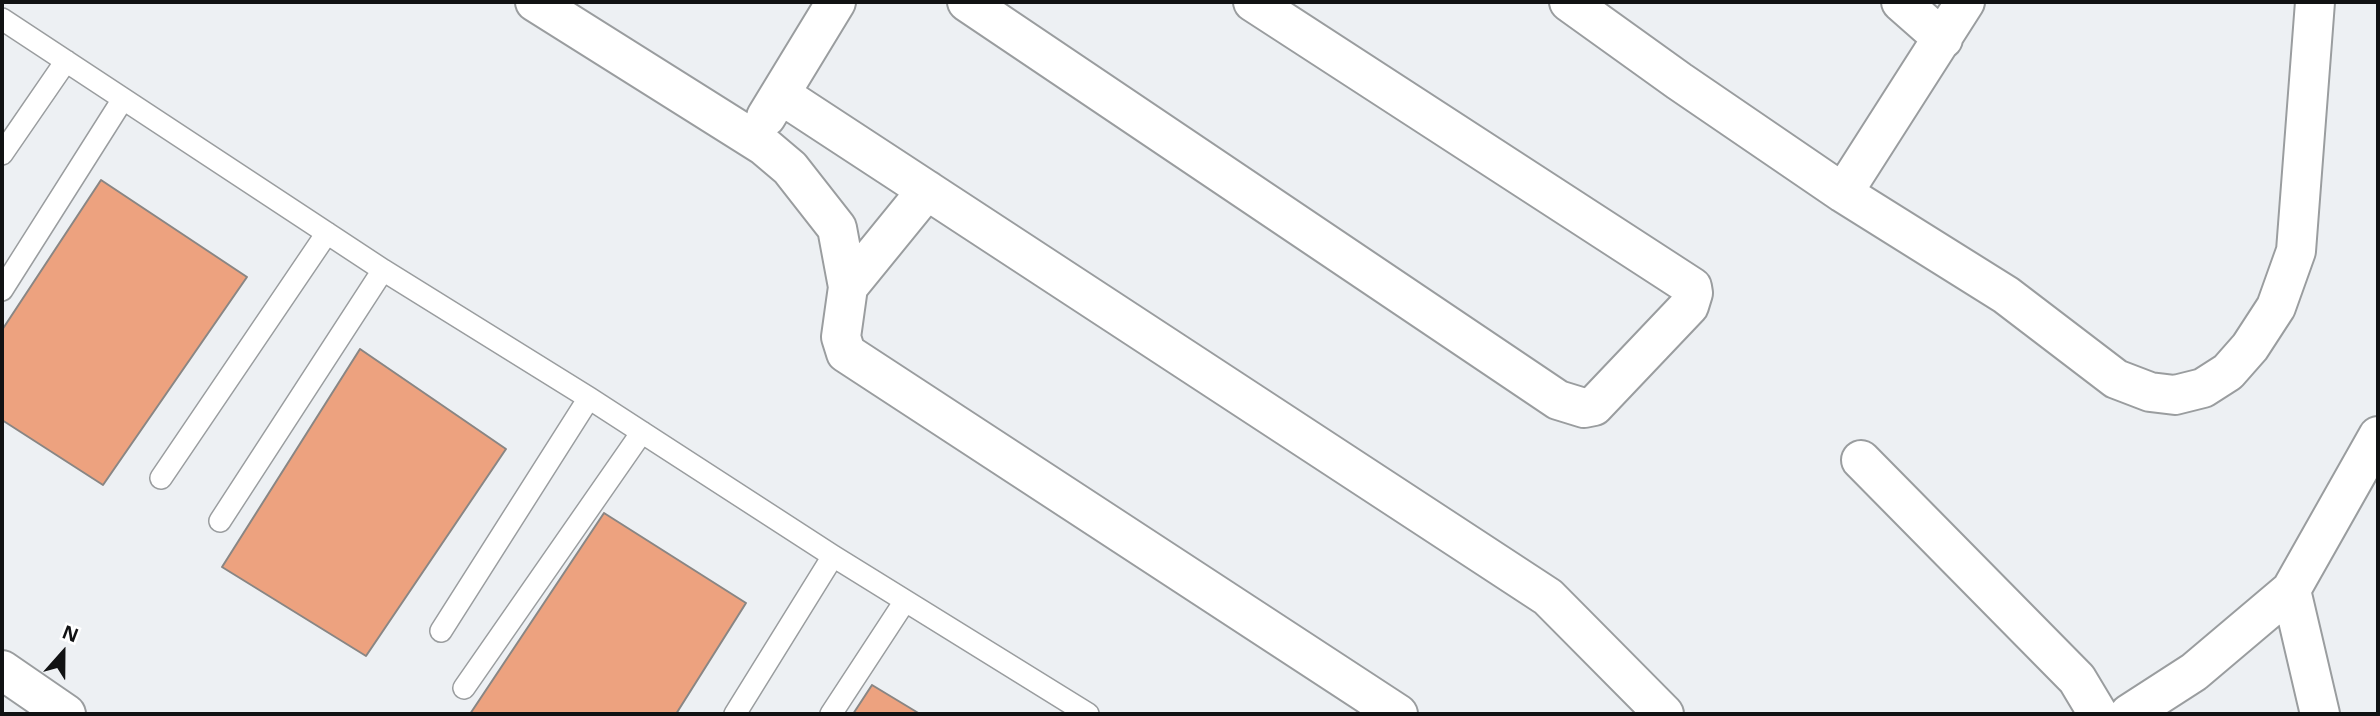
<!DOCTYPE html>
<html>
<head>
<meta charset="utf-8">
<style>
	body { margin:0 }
	#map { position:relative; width:2380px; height:716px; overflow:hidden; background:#edf0f3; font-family:"Open Sans",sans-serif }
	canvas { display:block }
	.frame { position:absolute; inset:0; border:4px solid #111213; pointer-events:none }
	.north { position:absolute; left:28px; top:618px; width:70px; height:70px; -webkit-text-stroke:5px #fff; paint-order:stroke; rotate:21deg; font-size:19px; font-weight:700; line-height:28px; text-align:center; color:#111213 }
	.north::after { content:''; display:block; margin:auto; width:24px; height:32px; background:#111213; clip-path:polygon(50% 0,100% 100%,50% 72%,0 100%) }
</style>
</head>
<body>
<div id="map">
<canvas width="2380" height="716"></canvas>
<div class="frame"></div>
<div class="north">N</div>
</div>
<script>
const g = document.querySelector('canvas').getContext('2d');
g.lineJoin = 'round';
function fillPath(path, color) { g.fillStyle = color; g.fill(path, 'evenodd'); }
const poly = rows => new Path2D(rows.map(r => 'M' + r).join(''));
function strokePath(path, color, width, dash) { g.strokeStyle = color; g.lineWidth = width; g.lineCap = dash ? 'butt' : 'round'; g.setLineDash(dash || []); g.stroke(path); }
const building = poly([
	[101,180,247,277,103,485,2,420,2,330,101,180],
	[360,349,506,449,366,656,222,567,360,349],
	[604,513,746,603,676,714,470,714,604,513],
	[872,685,920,714,853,714,872,685]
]);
fillPath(building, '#eda27f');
strokePath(building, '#898684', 2);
const service = poly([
	[2,19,383,270,589,398,833,556,1088,714],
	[2,154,66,61],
	[2,290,123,99],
	[161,478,327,233],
	[220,521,383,270],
	[441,631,589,398],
	[464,688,642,432],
	[735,714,833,556],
	[831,714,905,601]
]);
const minor = poly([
	[535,2,764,146,790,168,837,228,848,287,841,337,846,353,1398,714],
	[967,2,1558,400,1584,408,1594,406,1689,306,1693,293,1692,287,1253,2],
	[1569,2,1679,81,1843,193,2006,295,2116,379,2150,392,2175,395,2203,388,2228,372,2250,347,2276,307,2296,251,2315,2],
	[1901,2,1943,39],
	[780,94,1548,597,1664,714],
	[766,117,836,2],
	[1843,193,1965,2],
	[848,287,927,190],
	[1861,460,2077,679,2098,714],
	[2,670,66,714],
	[2129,714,2194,672,2291,590],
	[2320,714,2291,590,2378,436]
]);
strokePath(service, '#9a9d9f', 24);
strokePath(minor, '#9a9d9f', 42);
strokePath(service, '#fff', 21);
strokePath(minor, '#fff', 38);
</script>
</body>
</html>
